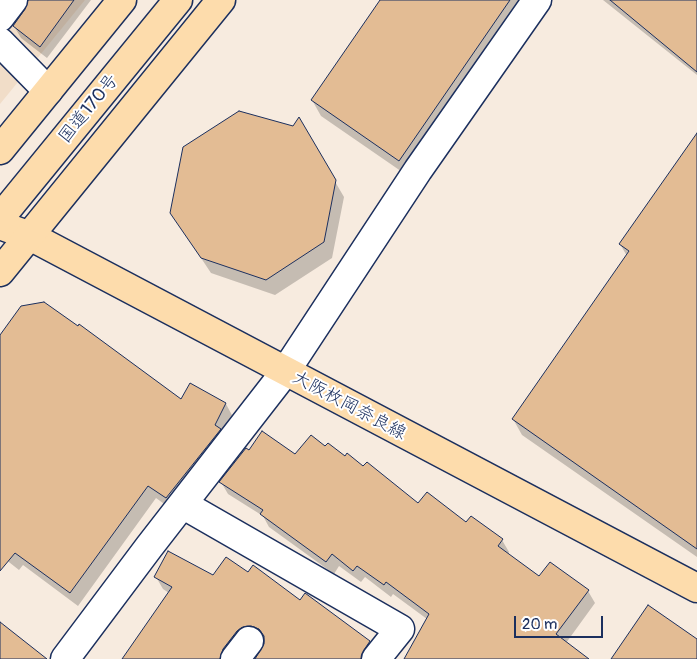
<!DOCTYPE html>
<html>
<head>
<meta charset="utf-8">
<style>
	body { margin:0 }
	#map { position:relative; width:697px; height:659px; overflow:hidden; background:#f7ebdf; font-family:Pangolin,sans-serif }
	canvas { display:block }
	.scale { position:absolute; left:514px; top:616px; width:89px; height:22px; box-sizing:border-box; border:2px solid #1b2f5e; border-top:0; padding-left:6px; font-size:15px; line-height:18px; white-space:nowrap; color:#1b2f5e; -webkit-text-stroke:4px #fff; paint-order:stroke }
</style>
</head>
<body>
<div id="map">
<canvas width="697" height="659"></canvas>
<div class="scale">20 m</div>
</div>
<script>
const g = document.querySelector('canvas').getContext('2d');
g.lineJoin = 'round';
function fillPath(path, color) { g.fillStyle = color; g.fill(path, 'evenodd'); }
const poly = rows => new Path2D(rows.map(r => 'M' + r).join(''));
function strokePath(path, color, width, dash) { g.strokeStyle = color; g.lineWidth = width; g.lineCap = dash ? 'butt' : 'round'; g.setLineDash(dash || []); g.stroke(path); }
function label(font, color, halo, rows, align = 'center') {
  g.font = font + ' Pangolin,"Klee One",sans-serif'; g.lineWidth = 4; g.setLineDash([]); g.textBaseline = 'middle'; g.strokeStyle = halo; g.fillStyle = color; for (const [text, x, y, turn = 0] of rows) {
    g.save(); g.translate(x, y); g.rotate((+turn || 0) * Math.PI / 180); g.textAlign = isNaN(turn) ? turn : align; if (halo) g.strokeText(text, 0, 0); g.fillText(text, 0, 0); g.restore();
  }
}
fillPath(poly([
	[0,0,85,0,0,104]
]), '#f1ddc8');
fillPath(poly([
	[29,0,91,0,47,58,21,38,14,26,27,10],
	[382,0,529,0,408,176,321,116,312,100],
	[603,0,697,0,697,75],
	[299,120,344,197,332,258,275,295,211,273,171,213,294,128],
	[697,144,697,557,522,435,513,419,627,256,620,244],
	[0,338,181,401,226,404,233,417,174,511,156,498,78,606,23,565,19,570,0,555],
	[325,448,418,505,502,540,509,552,508,555,540,578,588,591,595,603,566,643,576,659,405,659,427,619,393,594,391,597,365,577,361,582,339,566,334,574,269,527,263,516,228,494,221,482,249,451,295,456],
	[248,574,301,602,305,595,369,642,377,654,374,659,255,659,263,651,265,640,260,638,232,659,122,659,169,593,163,589,156,577,213,577]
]), '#0003');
const building = poly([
	[28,0,74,0,40,47,13,26,25,9,28,0],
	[380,0,510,0,399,161,311,100,380,0],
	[610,0,697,0,697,72,610,0],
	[239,111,293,126,299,117,336,180,324,242,266,280,201,258,170,213,183,147,239,111],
	[697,133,697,549,512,419,629,251,619,244,697,133],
	[44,302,78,326,79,324,181,399,190,383,226,403,215,425,221,429,166,498,148,486,70,593,15,553,0,571,0,335,21,306,44,302],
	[262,431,295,454,311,435,325,446,328,443,345,456,347,453,363,466,367,462,418,503,427,492,466,522,471,516,503,539,498,546,539,576,550,562,589,590,556,634,589,659,404,659,429,614,386,582,384,585,357,566,353,571,332,554,326,562,260,514,263,510,219,482,246,448,249,450,262,431],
	[168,551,213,575,226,557,248,572,253,565,300,600,305,593,370,641,364,650,361,659,255,659,264,644,264,636,259,629,251,626,243,627,237,631,223,649,220,659,122,659,172,587,154,577,168,551],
	[648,605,697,639,697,659,611,659,648,605],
	[0,622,47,659,0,659,0,622]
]);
fillPath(building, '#e3bc94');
strokePath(building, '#1b2f5e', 1);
const minor = poly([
	[0,17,13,0],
	[0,42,48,91],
	[184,505,400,629,376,659],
	[65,659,149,547,285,372,418,170,537,0],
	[235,659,249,641]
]);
const major = poly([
	[0,225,30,236,697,588]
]);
const highway = poly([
	[0,150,122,0],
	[0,218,178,0],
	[0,272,221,0]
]);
strokePath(minor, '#1b2f5e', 31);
strokePath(major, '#1b2f5e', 31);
strokePath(highway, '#1b2f5e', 31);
strokePath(minor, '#fff', 28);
strokePath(major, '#fddcac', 28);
strokePath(highway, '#fddcac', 28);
label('18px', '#1b2f5e', '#fff', [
	["国道170号",89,109,-51],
	["大阪枚岡奈良線",349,406,28]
]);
</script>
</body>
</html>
